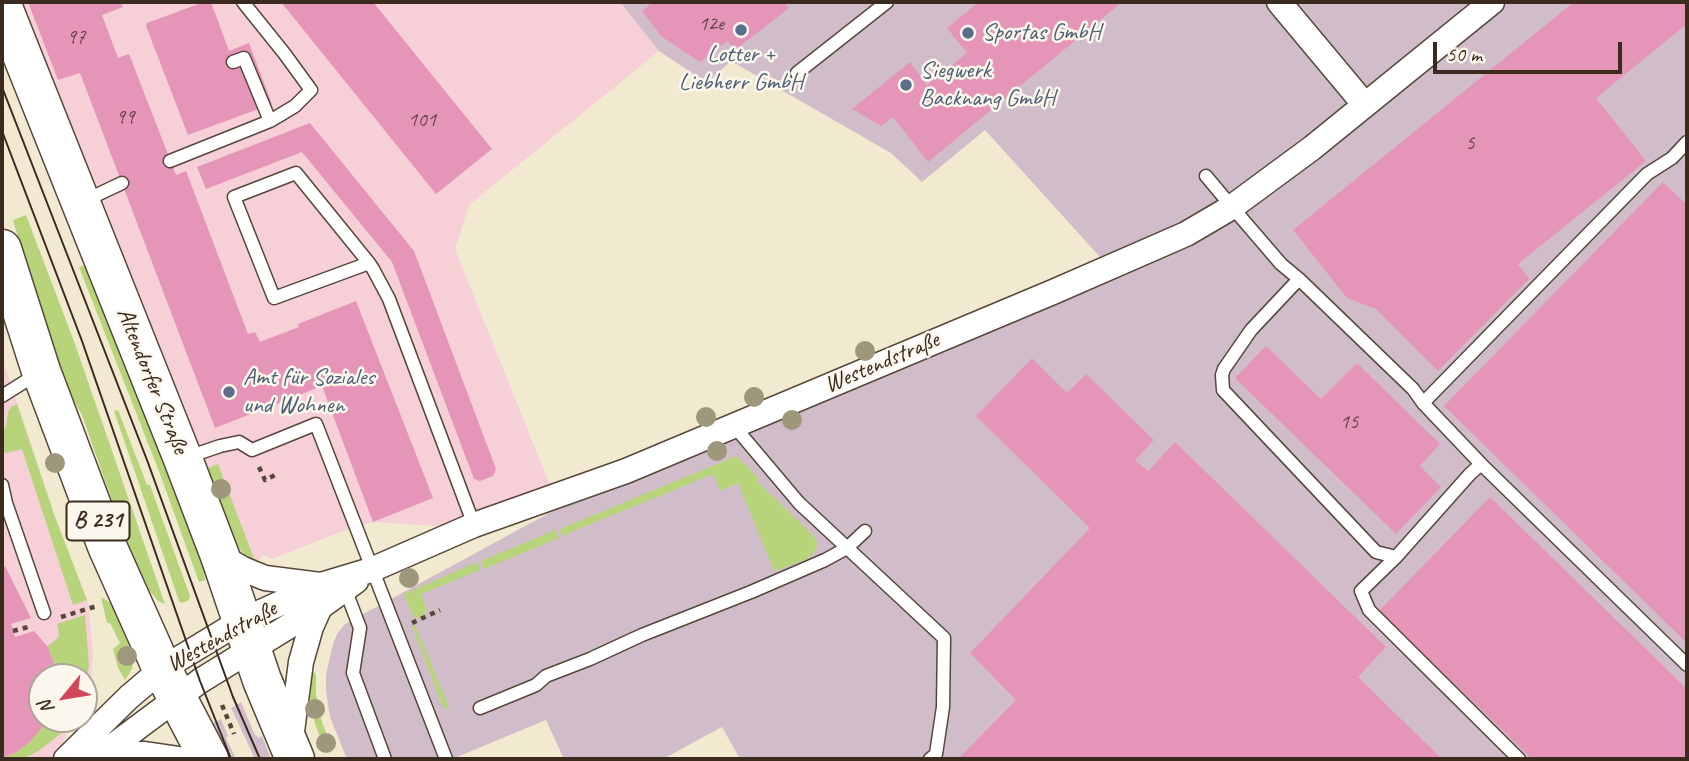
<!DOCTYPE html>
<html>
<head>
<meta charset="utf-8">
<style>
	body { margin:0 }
	#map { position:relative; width:1689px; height:761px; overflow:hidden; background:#f2e9d1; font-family:Caveat,sans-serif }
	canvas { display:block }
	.frame { position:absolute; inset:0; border:4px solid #3b2a1e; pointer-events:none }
	.north { position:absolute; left:28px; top:663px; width:70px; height:70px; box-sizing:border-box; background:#fbf7ec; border:2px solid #aea59a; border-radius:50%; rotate:240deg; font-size:19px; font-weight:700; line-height:28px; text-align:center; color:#3b2a1e }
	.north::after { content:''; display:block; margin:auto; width:24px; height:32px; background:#d1495b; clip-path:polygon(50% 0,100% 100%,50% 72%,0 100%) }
	.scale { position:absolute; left:1433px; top:42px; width:189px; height:32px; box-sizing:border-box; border:4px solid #3b2a1e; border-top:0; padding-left:9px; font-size:21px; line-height:24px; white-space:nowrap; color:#3b2a1e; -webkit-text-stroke:5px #fbf7ec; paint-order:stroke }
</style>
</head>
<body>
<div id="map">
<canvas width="1689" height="761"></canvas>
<div class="frame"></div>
<div class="north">N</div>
<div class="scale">50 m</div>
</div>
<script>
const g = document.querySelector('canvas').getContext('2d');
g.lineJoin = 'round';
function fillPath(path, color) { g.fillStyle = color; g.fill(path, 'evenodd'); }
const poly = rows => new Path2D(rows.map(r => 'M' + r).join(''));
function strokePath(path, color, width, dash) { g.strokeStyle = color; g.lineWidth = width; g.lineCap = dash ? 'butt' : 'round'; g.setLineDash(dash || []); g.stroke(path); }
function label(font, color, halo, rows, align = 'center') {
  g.font = font + ' Caveat,sans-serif'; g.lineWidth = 5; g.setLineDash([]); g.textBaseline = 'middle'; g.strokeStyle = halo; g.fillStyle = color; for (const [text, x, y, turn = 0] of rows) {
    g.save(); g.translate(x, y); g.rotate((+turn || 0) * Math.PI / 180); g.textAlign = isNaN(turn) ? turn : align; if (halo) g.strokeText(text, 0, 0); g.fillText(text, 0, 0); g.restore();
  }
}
fillPath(poly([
	[15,2,620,2,659,51,469,205,455,249,553,493,465,528,373,522,343,531,272,559,264,555,254,565,226,562],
	[2,357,55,517,88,603,93,651,91,684,84,697,84,677,42,677,42,719,73,719,56,759,2,759]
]), '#f6cfd7');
fillPath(poly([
	[620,2,1475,2,1359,101,1210,209,1173,227,1100,257,985,130,922,182,891,153,731,61,707,83,659,51],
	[1492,2,1687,2,1687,759,740,759,722,727,663,759,564,759,546,720,452,759,347,759,330,717,326,691,326,675,333,644,337,634,345,624,643,462,1175,235],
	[241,702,255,735,259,738,262,736,271,759,255,759,231,708],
	[221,719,228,736,226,738,236,759,223,759,206,726]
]), '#d1bdc9');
fillPath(poly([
	[26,215,75,344,165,604,158,601,144,584,132,558,82,415,60,376,55,352,30,280,13,220],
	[90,264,203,558,205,580,199,582,160,474,79,267],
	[17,404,55,517,87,600,73,605,22,449,6,453,3,451,2,433,6,426,8,412,11,407],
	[118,410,147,485,150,485,190,596,189,600,182,603,179,601,178,598,114,411],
	[736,456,759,478,757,481,813,535,817,541,817,547,814,552,808,559,774,571,738,483,720,491,713,474,562,536,560,529],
	[218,464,256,564,245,556,236,544,206,469],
	[555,530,559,538,484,569,481,561],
	[477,562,480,570,421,594,427,610,424,615,414,619,404,594],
	[101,597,112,604,131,651,133,663,132,669,125,680,118,668,113,649,120,643,110,623,107,623],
	[85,615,89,666,84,690,84,677,58,677,48,646,58,638,59,633,57,624],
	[415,625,449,707,444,709,443,707,412,626],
	[312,671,316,674,316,694,321,719,331,746,325,749,316,727,312,709,309,690],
	[49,719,71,719,60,734,40,750,23,759,2,759,2,758,15,753,30,742]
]), '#b7d47b');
fillPath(poly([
	[28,2,121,2,123,7,102,15,118,58,129,54,176,175,186,171,248,334,255,332,260,342,299,327,298,324,356,301,433,498,373,522,322,386,215,428,80,73,58,80],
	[204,2,211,2,229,51,249,43,272,104,188,135,146,26,147,23],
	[281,2,373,2,492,149,436,194],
	[653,2,784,2,789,8,735,50,727,41,700,62,662,37,642,11],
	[979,2,1122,2,928,162,893,117,881,126,852,109,910,62,927,85,967,53,947,28],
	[1574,2,1687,2,1687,24,1596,98,1646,161,1518,264,1529,279,1438,371,1376,309,1347,298,1293,230],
	[310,123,414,251,496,469,493,476,480,481,474,479,392,262,302,152,206,189,197,167],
	[1663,182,1687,205,1687,643,1444,406],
	[1266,346,1321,399,1357,363,1440,444,1420,466,1441,487,1396,534,1235,378],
	[1032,358,1067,393,1086,374,1154,440,1135,460,1148,471,1175,442,1386,647,1358,677,1442,759,958,759,1016,700,970,653,1090,528,976,416],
	[1490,497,1687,689,1687,759,1532,759,1379,611],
	[5,566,31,618,11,624,15,637,34,631,48,647,59,677,42,677,42,719,49,719,30,742,15,753,2,758,2,567]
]), '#e596b8');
const lane = poly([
	[233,62,244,58,270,121],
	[797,73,887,2],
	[170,161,270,121,295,106,311,90,284,53,243,2],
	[1206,176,1232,207,1281,264,1299,279,1413,389,1423,403,1647,174,1672,158,1687,142],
	[84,201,122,183],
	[369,263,274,298,234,197,296,173,369,263,373,269,389,299,474,525],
	[1299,279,1251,330,1224,369,1222,375,1223,390,1376,552,1396,557,1470,474,1481,464],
	[2,396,37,374],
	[1423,403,1481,464,1687,665],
	[734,426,799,503,944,638,943,707,936,754,930,759],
	[188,457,220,446,239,442,252,450,316,424,446,759],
	[2,485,6,503,44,613],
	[1396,557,1361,591,1369,610,1519,759],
	[344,586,360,628,353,673,385,759],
	[480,708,536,685,546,676,590,659,642,635,751,592,825,560,847,548,865,531]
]);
const street = poly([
	[1279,2,1365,105],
	[220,556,243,569,265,578,320,585],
	[291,739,301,662,311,627,320,607],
	[102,754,145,754,179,759],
	[66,759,129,697,162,669,241,621,321,585,371,570,474,525,626,471,1053,292,1186,234,1232,207,1312,148,1492,2],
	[93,759,102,754,200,681,320,607,356,581]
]);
const primary = poly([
	[2,5,183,459,220,556,262,680,295,759],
	[2,249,41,371,107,546,162,669,209,759]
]);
strokePath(lane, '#564739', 15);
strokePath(street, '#564739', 27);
strokePath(primary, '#564739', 41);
strokePath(poly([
	[259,467,265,480,275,475],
	[61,617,97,606],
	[412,623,440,610],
	[13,631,32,626],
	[222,705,234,734]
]), '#564739', 4.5, [5, 5]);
strokePath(lane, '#fff', 12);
strokePath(street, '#fff', 24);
strokePath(primary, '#fff', 38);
strokePath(poly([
	[2,87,147,460,233,697,260,759],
	[2,131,82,341,200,681,231,759]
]), '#3b2a1e', 2);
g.fillStyle = '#9e977b';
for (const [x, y] of [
	[865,351],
	[754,397],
	[706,417],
	[792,420],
	[717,451],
	[55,463],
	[221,489],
	[409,578],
	[127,656],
	[315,709],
	[326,743]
]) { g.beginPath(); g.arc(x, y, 10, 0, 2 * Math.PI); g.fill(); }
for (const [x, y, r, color] of [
	[741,30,7,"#5c6f8a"],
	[968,33,7,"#5c6f8a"],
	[906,85,7,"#5c6f8a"],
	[229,392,7,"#5c6f8a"]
]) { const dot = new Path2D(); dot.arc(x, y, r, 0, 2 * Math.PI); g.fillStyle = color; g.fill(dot); strokePath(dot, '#fbf7ec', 2.5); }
label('21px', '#664544', null, [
	["12e",711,24],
	["97",76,37],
	["99",125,117],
	["101",422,120],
	["5",1470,143],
	["15",1349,422]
]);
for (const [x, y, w] of [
	[98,521,63]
]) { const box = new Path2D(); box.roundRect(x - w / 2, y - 19.5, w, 39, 5); g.fillStyle = '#fbf7ec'; g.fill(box); strokePath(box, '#3b2a1e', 2); }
label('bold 23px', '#3b2a1e', null, [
	["B 231",98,521]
]);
label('24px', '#4e5e75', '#fbf7ec', [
	["Sportas GmbH",982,33],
	["Lotter +",741,55,"center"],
	["Liebherr GmbH",741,83,"center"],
	["Siegwerk",920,71],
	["Backnang GmbH",920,99],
	["Amt für Soziales",243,378],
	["und Wohnen",243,406]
], 'left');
label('24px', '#3b2a1e', '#fbf7ec', [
	["Westendstraße",882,363,-23],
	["Altendorfer Straße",152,381,68],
	["Westendstraße",222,637,-29]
]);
</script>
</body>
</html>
